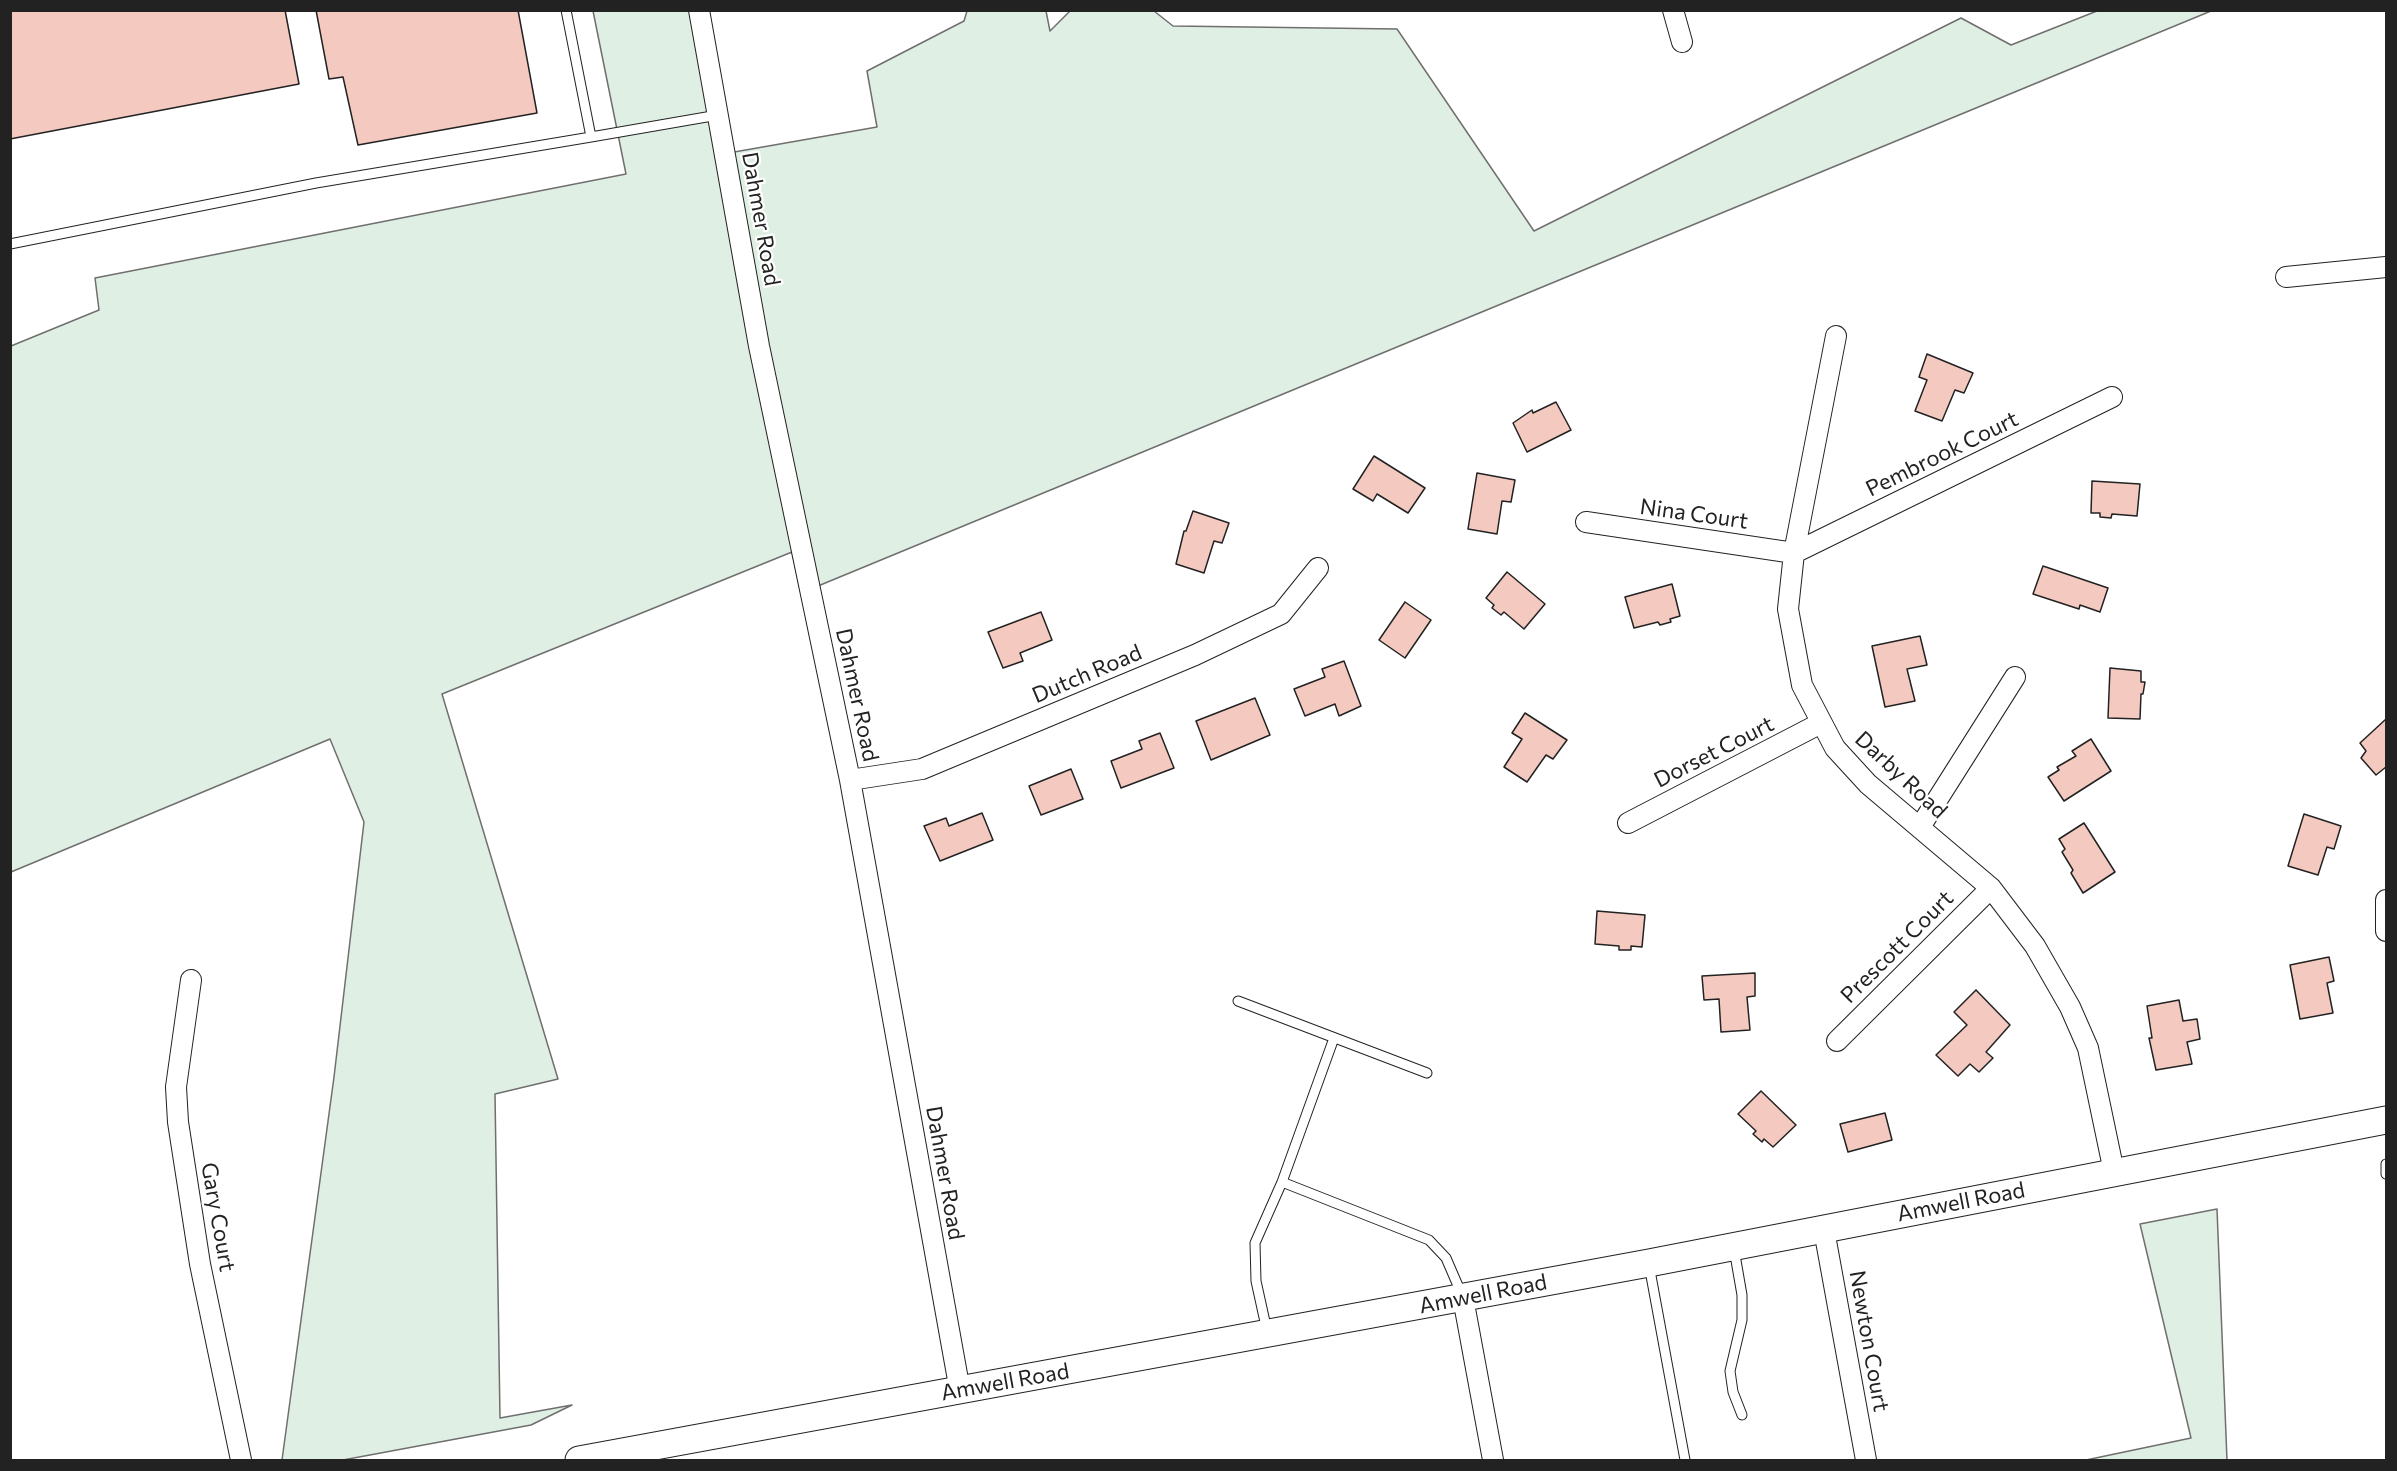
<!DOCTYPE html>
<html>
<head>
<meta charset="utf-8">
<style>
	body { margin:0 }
	#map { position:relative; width:2397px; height:1471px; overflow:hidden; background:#fff; font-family:Commissioner,sans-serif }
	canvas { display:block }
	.frame { position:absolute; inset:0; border:12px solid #222; pointer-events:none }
</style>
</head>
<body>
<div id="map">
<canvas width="2397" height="1471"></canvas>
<div class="frame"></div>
</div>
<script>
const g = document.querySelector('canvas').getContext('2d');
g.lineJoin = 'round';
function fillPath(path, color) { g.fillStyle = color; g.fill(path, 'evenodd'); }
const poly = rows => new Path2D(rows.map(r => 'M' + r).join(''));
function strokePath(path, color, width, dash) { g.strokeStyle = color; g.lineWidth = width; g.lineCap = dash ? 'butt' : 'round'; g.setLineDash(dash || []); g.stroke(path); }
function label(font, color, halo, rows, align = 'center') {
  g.font = font + ' Commissioner,sans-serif'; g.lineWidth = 4.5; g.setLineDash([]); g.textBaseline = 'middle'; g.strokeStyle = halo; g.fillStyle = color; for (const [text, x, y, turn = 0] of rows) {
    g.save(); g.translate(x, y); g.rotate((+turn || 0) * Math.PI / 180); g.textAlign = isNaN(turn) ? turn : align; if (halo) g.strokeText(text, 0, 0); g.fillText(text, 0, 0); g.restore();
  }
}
const green = poly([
	[1071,10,1154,11,1173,26,1397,29,1534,231,1961,18,2011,45,2097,11,2211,11,801,593,792,552,442,694,558,1079,495,1094,500,1418,572,1405,531,1425,343,1460,282,1460,334,1077,364,822,330,739,11,872,11,346,99,310,95,278,626,174,593,11,691,11,717,155,877,127,867,71,964,21,967,11,1046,11,1050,31,1071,10],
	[2217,1209,2227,1460,2086,1460,2191,1438,2140,1224,2217,1209]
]);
fillPath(green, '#e0efe3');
strokePath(green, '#6f6f6f', 1.5);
const building = poly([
	[10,10,285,10,299,84,10,139,10,10],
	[316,10,518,10,537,113,358,145,343,77,329,79,316,10],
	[1927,354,1973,373,1964,393,1955,390,1942,421,1915,411,1927,380,1919,377,1927,354],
	[1556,402,1571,430,1527,452,1513,423,1532,410,1533,413,1556,402],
	[1374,456,1425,488,1408,513,1377,494,1373,501,1353,489,1374,456],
	[1477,473,1515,480,1511,502,1502,501,1497,534,1468,529,1477,473],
	[2092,481,2140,484,2137,516,2112,514,2111,518,2100,517,2100,513,2091,513,2092,481],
	[1193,511,1229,523,1222,543,1214,541,1204,573,1176,564,1184,531,1186,531,1193,511],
	[2043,566,2108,588,2100,612,2080,605,2079,609,2033,594,2043,566],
	[1507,572,1545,604,1524,629,1504,612,1501,615,1492,608,1494,605,1486,598,1507,572],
	[1672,584,1680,616,1670,619,1671,622,1660,625,1658,622,1634,628,1625,597,1672,584],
	[1405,602,1431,620,1405,658,1379,640,1405,602],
	[1041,612,1052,640,1020,653,1023,661,1003,668,988,632,1041,612],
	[1920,636,1927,665,1907,669,1915,701,1885,707,1872,646,1920,636],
	[1344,661,1361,706,1339,716,1335,704,1305,716,1294,689,1325,677,1322,669,1344,661],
	[2110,668,2141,671,2141,682,2145,682,2143,694,2141,694,2140,719,2108,718,2110,668],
	[1255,698,1270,735,1211,760,1196,721,1255,698],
	[1525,713,1567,740,1553,759,1546,755,1527,782,1504,767,1522,739,1512,733,1525,713],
	[2386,719,2386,767,2376,775,2361,758,2366,751,2360,743,2386,719],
	[1160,733,1174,768,1121,788,1111,761,1142,749,1139,741,1160,733],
	[2091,739,2111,771,2064,801,2048,777,2059,770,2057,767,2076,756,2072,751,2091,739],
	[1071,769,1083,799,1041,815,1029,786,1071,769],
	[982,813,993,840,940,861,924,826,946,818,949,826,982,813],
	[2304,814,2341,826,2334,849,2327,847,2318,875,2288,866,2304,814],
	[2084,823,2115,872,2083,893,2071,873,2073,870,2062,852,2065,849,2059,839,2084,823],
	[1597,911,1645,915,1642,947,1631,946,1631,950,1619,950,1619,946,1595,944,1597,911],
	[2329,957,2334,981,2327,983,2333,1013,2300,1019,2290,965,2329,957],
	[1755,973,1755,996,1747,997,1750,1030,1721,1032,1719,999,1704,1000,1702,976,1755,973],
	[1976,990,2010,1025,1986,1052,1993,1058,1979,1072,1970,1064,1958,1076,1936,1055,1967,1025,1954,1012,1976,990],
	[2179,1000,2183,1021,2197,1019,2200,1039,2187,1042,2192,1064,2156,1070,2149,1038,2152,1038,2147,1006,2179,1000],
	[1761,1091,1796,1125,1773,1147,1764,1139,1762,1142,1753,1134,1756,1131,1738,1114,1761,1091],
	[1885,1113,1892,1140,1848,1152,1840,1124,1885,1113]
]);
fillPath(building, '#f3c9c0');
strokePath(building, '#222', 1.5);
const service = poly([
	[566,10,591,137,718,115],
	[10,244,316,183,591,137],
	[1238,1001,1427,1073],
	[2386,1164,2386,1174],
	[1282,1182,1334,1038],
	[1734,1249,1742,1295,1742,1320,1730,1371,1733,1392,1742,1415],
	[1649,1265,1685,1460],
	[1267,1331,1256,1281,1255,1243,1282,1182,1429,1240,1446,1258,1462,1295]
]);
const minor = poly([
	[699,10,759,346,850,780,960,1391],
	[1673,10,1682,42],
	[2286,277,2386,267],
	[1836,336,1794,553,1788,609,1802,685,1835,748,1868,784,1991,888,2035,946,2070,1007,2088,1048,2114,1172],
	[1586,522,1794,553,2112,397],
	[850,780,922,769,1195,655,1281,614,1318,568],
	[1628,823,1821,723],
	[1920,827,2015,677],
	[2386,900,2386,931],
	[191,980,176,1087,178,1122,200,1264,241,1460],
	[1837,1041,1991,888],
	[1824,1230,1866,1460],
	[1463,1298,1493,1460]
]);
const secondary = poly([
	[579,1460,1649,1263,2386,1120]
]);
strokePath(service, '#222', 11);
strokePath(minor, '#222', 22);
strokePath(secondary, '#222', 29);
strokePath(service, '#fff', 9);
strokePath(minor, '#fff', 20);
strokePath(secondary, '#fff', 27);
label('22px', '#222', '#fff', [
	["Dahmer Road",761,219,80],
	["Pembrook Court",1942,454,-26],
	["Nina Court",1694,514,8],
	["Dutch Road",1087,674,-23],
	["Dahmer Road",857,695,78],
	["Dorset Court",1714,752,-27],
	["Darby Road",1901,775,43],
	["Prescott Court",1897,947,-45],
	["Dahmer Road",945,1173,80],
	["Amwell Road",1961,1202,-11],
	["Gary Court",218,1217,80],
	["Amwell Road",1483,1294,-11],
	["Newton Court",1869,1341,80],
	["Amwell Road",1005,1382,-10]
]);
</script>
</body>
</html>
